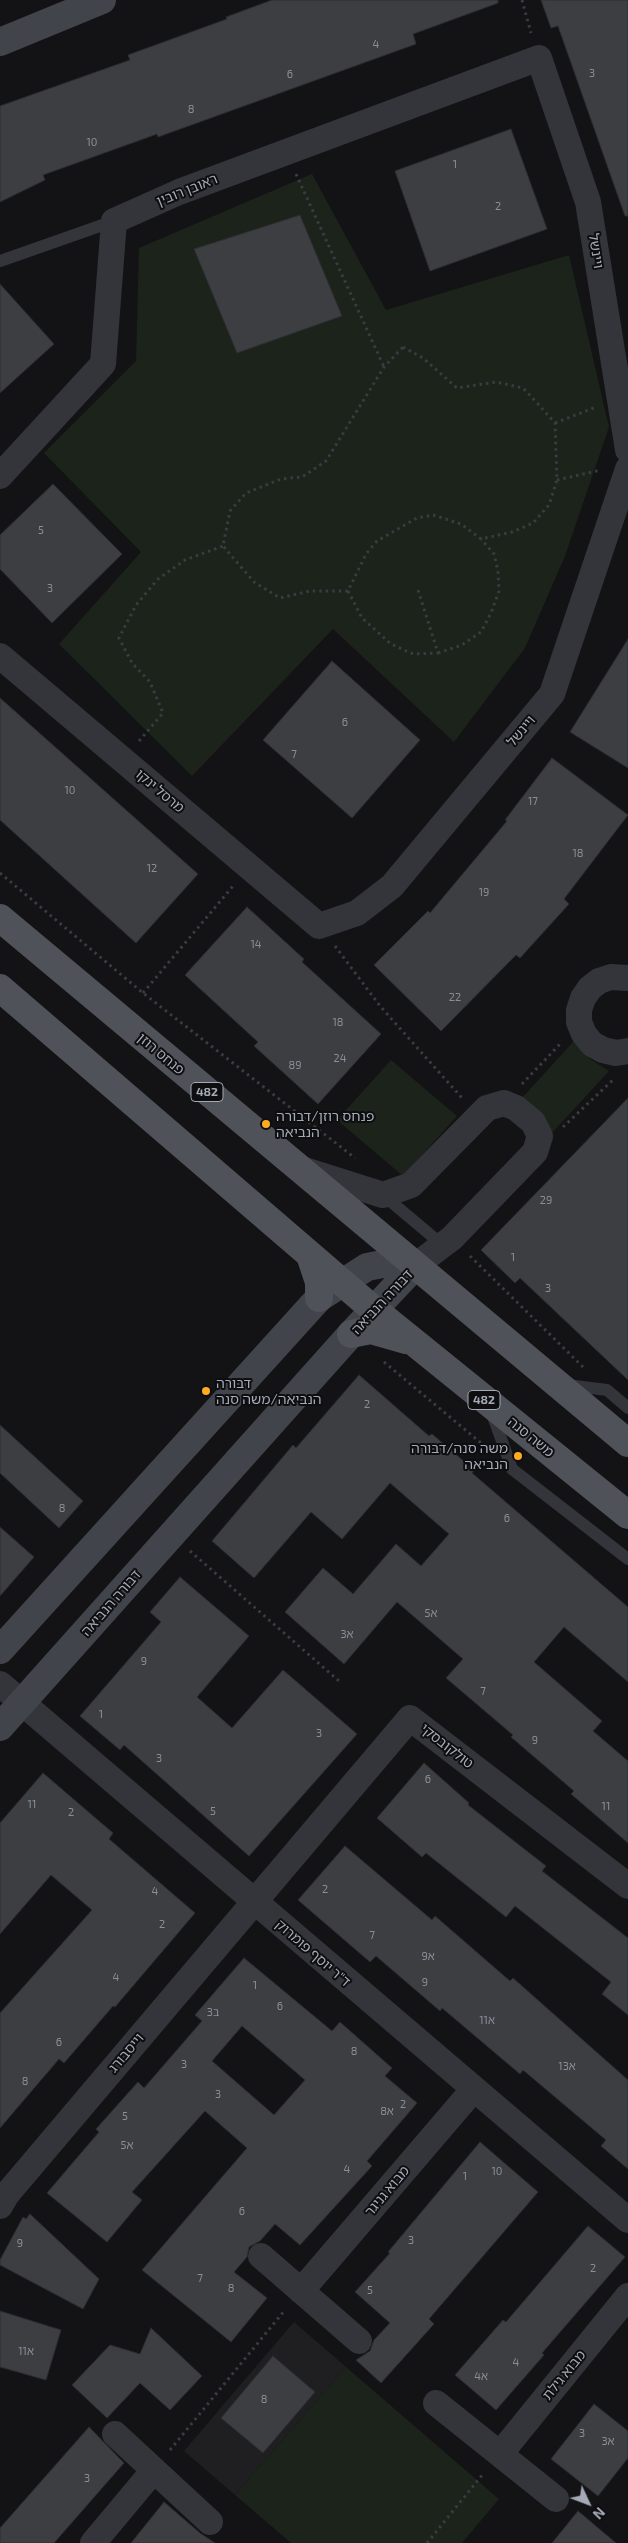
<!DOCTYPE html>
<html>
<head>
<meta charset="utf-8">
<style>
	body { margin:0 }
	#map { position:relative; width:628px; height:2543px; overflow:hidden; background:#131315; font-family:"Exo 2",sans-serif }
	canvas { display:block }
	.north { position:absolute; left:563px; top:2478px; width:50px; height:50px; -webkit-text-stroke:4px #0e0e10; paint-order:stroke; rotate:133deg; font-size:14px; font-weight:700; line-height:20px; text-align:center; color:#a3aab6 }
	.north::after { content:''; display:block; margin:auto; width:18px; height:22px; background:#a3aab6; clip-path:polygon(50% 0,100% 100%,50% 72%,0 100%) }
</style>
</head>
<body>
<div id="map">
<canvas width="628" height="2543"></canvas>
<div class="north">N</div>
</div>
<script>
const g = document.querySelector('canvas').getContext('2d');
g.lineJoin = 'round';
function fillPath(path, color) { g.fillStyle = color; g.fill(path, 'evenodd'); }
const poly = rows => new Path2D(rows.map(r => 'M' + r).join(''));
function strokePath(path, color, width, dash) { g.strokeStyle = color; g.lineWidth = width; g.lineCap = dash ? 'butt' : 'round'; g.setLineDash(dash || []); g.stroke(path); }
function label(font, color, halo, rows, align = 'center') {
  g.font = font + ' "Exo 2","Noto Sans Hebrew",sans-serif'; g.lineWidth = 4; g.setLineDash([]); g.textBaseline = 'middle'; g.strokeStyle = halo; g.fillStyle = color; for (const [text, x, y, turn = 0] of rows) {
    g.save(); g.translate(x, y); g.rotate((+turn || 0) * Math.PI / 180); g.textAlign = isNaN(turn) ? turn : align; if (halo) g.strokeText(text, 0, 0); g.fillText(text, 0, 0); g.restore();
  }
}
fillPath(poly([
	[294,2322,346,2367,235,2495,184,2451]
]), '#1f1f22');
fillPath(poly([
	[312,174,386,310,569,255,609,427,565,556,525,648,454,742,333,629,192,776,59,644,141,552,44,453,136,361,139,248],
	[574,1041,590,1059,609,1071,552,1133,520,1100],
	[391,1060,457,1116,403,1176,337,1120],
	[346,2367,499,2499,462,2543,291,2543,235,2495]
]), '#1b231b');
const building = poly([
	[272,0,498,0,498,3,413,34,416,44,158,137,157,134,43,175,45,180,0,202,0,106,130,60,128,55,227,19,226,17,272,0],
	[541,0,628,0,628,216,625,216,558,26,551,28,541,0],
	[511,129,547,229,430,271,395,171,511,129],
	[300,215,342,316,237,353,194,249,300,215],
	[0,284,54,344,0,393,0,284],
	[53,484,122,554,52,623,0,569,0,535,53,484],
	[628,639,628,768,570,732,628,639],
	[332,661,420,740,352,818,263,740,332,661],
	[0,698,198,874,136,943,0,820,0,698],
	[552,758,628,815,564,899,569,904,520,958,516,955,441,1031,374,965,428,911,430,913,507,821,505,820,552,758],
	[247,907,304,959,302,962,381,1034,318,1104,254,1046,258,1042,185,975,247,907],
	[628,1098,628,1380,520,1278,515,1283,481,1250,628,1098],
	[359,1375,429,1436,432,1434,474,1470,472,1473,628,1607,628,1682,564,1627,534,1662,602,1721,593,1731,628,1761,628,1843,571,1794,574,1791,511,1737,513,1735,446,1678,463,1659,397,1602,344,1664,285,1612,323,1568,353,1594,396,1544,421,1566,449,1534,390,1483,342,1539,311,1512,254,1578,212,1541,293,1445,296,1448,359,1375],
	[0,1425,83,1501,59,1528,0,1473,0,1425],
	[0,1527,34,1557,0,1596,0,1527],
	[180,1577,249,1636,197,1697,232,1728,283,1670,357,1734,249,1856,124,1745,120,1750,80,1716,161,1622,150,1612,180,1577],
	[424,1763,469,1803,468,1805,546,1866,542,1871,628,1938,628,2015,602,1994,611,1982,515,1906,506,1917,426,1853,422,1857,377,1818,424,1763],
	[43,1773,113,1833,109,1839,195,1913,115,2007,113,2006,64,2063,59,2059,0,2128,0,2013,92,1910,51,1875,0,1934,0,1823,43,1773],
	[345,1846,432,1920,435,1916,510,1981,513,1978,628,2080,628,2169,601,2146,606,2140,523,2070,520,2074,442,2008,440,2011,376,1956,370,1962,298,1900,345,1846],
	[244,1958,332,2031,340,2022,392,2068,385,2076,417,2103,367,2161,372,2166,300,2245,275,2224,260,2241,249,2247,247,2257,234,2272,267,2298,231,2342,142,2270,247,2148,205,2111,132,2192,142,2200,107,2242,47,2193,99,2132,96,2129,138,2082,144,2088,202,2021,195,2015,244,1958],
	[242,2026,305,2080,274,2115,212,2061,242,2026],
	[480,2142,538,2192,429,2319,434,2324,381,2383,356,2360,370,2351,374,2340,390,2323,355,2292,390,2253,388,2252,480,2142],
	[30,2214,99,2279,83,2309,0,2265,0,2260,23,2217,26,2219,30,2214],
	[588,2226,625,2257,542,2353,544,2355,496,2410,455,2375,503,2320,506,2322,588,2226],
	[0,2311,61,2330,46,2380,0,2367,0,2311],
	[151,2328,202,2376,170,2410,140,2383,107,2418,72,2385,110,2345,140,2354,151,2328],
	[273,2356,315,2392,263,2453,221,2418,273,2356],
	[594,2404,628,2431,628,2458,598,2496,551,2459,594,2404],
	[89,2427,124,2463,54,2543,0,2543,0,2528,89,2427],
	[164,2502,200,2533,215,2543,131,2543,164,2502],
	[578,2511,616,2543,552,2543,578,2511]
]);
fillPath(building, '#3c3e42');
strokePath(building, '#2d2d31', 1);
strokePath(poly([
	[522,0,531,33],
	[296,174,384,367],
	[403,347,423,358,457,388,496,382,523,388,538,404,555,423,557,480,549,505,533,523,512,532,481,539,461,524,433,515,417,518,377,541,366,554,348,591,310,591,280,598,254,582,223,546,230,511,246,493,281,479,302,477,326,461,384,367,403,347],
	[555,423,596,407],
	[557,480,601,470],
	[348,591,362,618,391,644,413,654,438,653,418,590],
	[438,653,462,645,481,632,491,613,499,591,498,571,494,554,481,539],
	[139,741,163,713,150,682,132,663,119,638,136,605,158,579,185,560,223,546],
	[0,873,143,993,355,1158],
	[335,946,380,1006,462,1098],
	[143,993,233,886],
	[522,1084,561,1043],
	[563,1127,615,1078],
	[470,1256,583,1367],
	[384,1362,481,1443],
	[190,1551,339,1681],
	[170,2450,285,2310],
	[427,2543,483,2474]
]), '#393c41', 3, [2.5, 4]);
strokePath(poly([
	[0,261,114,221],
	[383,1195,433,1237,436,1250],
	[567,1385,607,1390,628,1408],
	[491,1411,512,1469,628,1559]
]), '#33353a', 12);
strokePath(poly([
	[0,476,103,364,114,221,179,192,539,58,588,202,628,450],
	[0,656,319,926,357,913,392,886,552,694,628,469],
	[628,978,611,977,599,981,590,988,583,998,579,1010,579,1022,584,1034,592,1044,603,1050,616,1053,628,1051],
	[301,1169,383,1195,411,1185,487,1108,504,1103,516,1108,533,1122,540,1136,535,1152,452,1238,415,1266],
	[0,1684,628,2220],
	[0,2206,7,2194,410,1718,628,1886],
	[261,2256,359,2341],
	[301,2291,473,2090],
	[436,2403,556,2499],
	[115,2434,210,2522],
	[500,2454,628,2296],
	[93,2543,154,2470]
]), '#33353a', 26);
strokePath(poly([
	[0,42,102,0],
	[0,1650,319,1298,367,1267,393,1262,415,1266],
	[0,1727,351,1334,415,1266]
]), '#41444a', 28);
strokePath(poly([
	[0,918,628,1443],
	[0,988,373,1309,628,1515],
	[310,1255,319,1282,319,1298],
	[351,1334,371,1330,406,1340]
]), '#4f5259', 28);
for (const [x, y, r, color] of [
	[266,1124,5,"#ffad20"],
	[206,1391,5,"#ffad20"],
	[518,1456,5,"#ffad20"]
]) { const dot = new Path2D(); dot.arc(x, y, r, 0, 2 * Math.PI); g.fillStyle = color; g.fill(dot); strokePath(dot, '#0e0e10', 2); }
label('11px', '#898f99', null, [
	["4",376,44],
	["3",592,73],
	["6",290,74],
	["8",191,109],
	["10",92,142],
	["1",455,164],
	["2",498,206],
	["5",41,530],
	["3",50,588],
	["6",345,722],
	["7",294,754],
	["10",70,790],
	["17",533,801],
	["18",578,853],
	["12",152,868],
	["19",484,892],
	["14",256,944],
	["22",455,997],
	["18",338,1022],
	["24",340,1058],
	["89",295,1065],
	["29",546,1200],
	["1",513,1257],
	["3",548,1288],
	["2",367,1404],
	["8",62,1508],
	["6",507,1518],
	["5א",431,1613],
	["3א",347,1634],
	["9",144,1661],
	["7",483,1691],
	["1",101,1714],
	["3",319,1733],
	["9",535,1740],
	["3",159,1758],
	["6",428,1779],
	["11",32,1804],
	["11",606,1806],
	["5",213,1811],
	["2",71,1812],
	["2",325,1889],
	["4",155,1891],
	["2",162,1924],
	["7",372,1935],
	["9א",428,1956],
	["4",116,1977],
	["9",425,1982],
	["1",255,1985],
	["6",280,2006],
	["3ב",213,2012],
	["11א",487,2020],
	["6",59,2042],
	["8",354,2051],
	["3",184,2064],
	["13א",567,2066],
	["8",25,2081],
	["3",218,2094],
	["2",403,2104],
	["8א",387,2111],
	["5",125,2116],
	["5א",127,2145],
	["4",347,2169],
	["10",497,2171],
	["1",465,2176],
	["6",242,2211],
	["3",411,2240],
	["9",20,2243],
	["2",593,2268],
	["7",200,2278],
	["8",231,2288],
	["5",370,2290],
	["11א",26,2351],
	["4",516,2362],
	["4א",481,2376],
	["8",264,2399],
	["3",582,2433],
	["3א",608,2441],
	["3",87,2478]
]);
for (const [x, y, w] of [
	[207,1092,32],
	[484,1400,32]
]) { const box = new Path2D(); box.roundRect(x - w / 2, y - 9.5, w, 19, 4); g.fillStyle = '#0e0e10'; g.fill(box); strokePath(box, '#a3aab6', 1); }
label('bold 12px', '#a3aab6', null, [
	["482",207,1092],
	["482",484,1400]
]);
label('14px', '#a3aab6', '#0e0e10', [
	["ראובן רובין",187,190,-22],
	["ויינשל",596,251,81],
	["ויינשל",521,731,-50],
	["מרסל ינקו",160,791,40],
	["פנחס רוזן",161,1054,40],
	["דבורה הנביאה",382,1302,-47],
	["משה סנה",531,1437,39],
	["דבורה הנביאה",111,1603,-49],
	["טולקובסקי",447,1746,38],
	["ד\"ר יוסף פומרוק",313,1953,41],
	["וייסבורג",126,2053,-50],
	["מבוא גניגר",387,2191,-50],
	["מבוא גילת",564,2375,-51]
]);
label('14px', '#a3aab6', '#0e0e10', [
	["פנחס רוזן/דבורה",276,1116],
	["הנביאה",276,1132],
	["דבורה",216,1383],
	["הנביאה/משה סנה",216,1399],
	["משה סנה/דבורה",508,1448,"right"],
	["הנביאה",508,1464,"right"]
], 'left');
</script>
</body>
</html>
